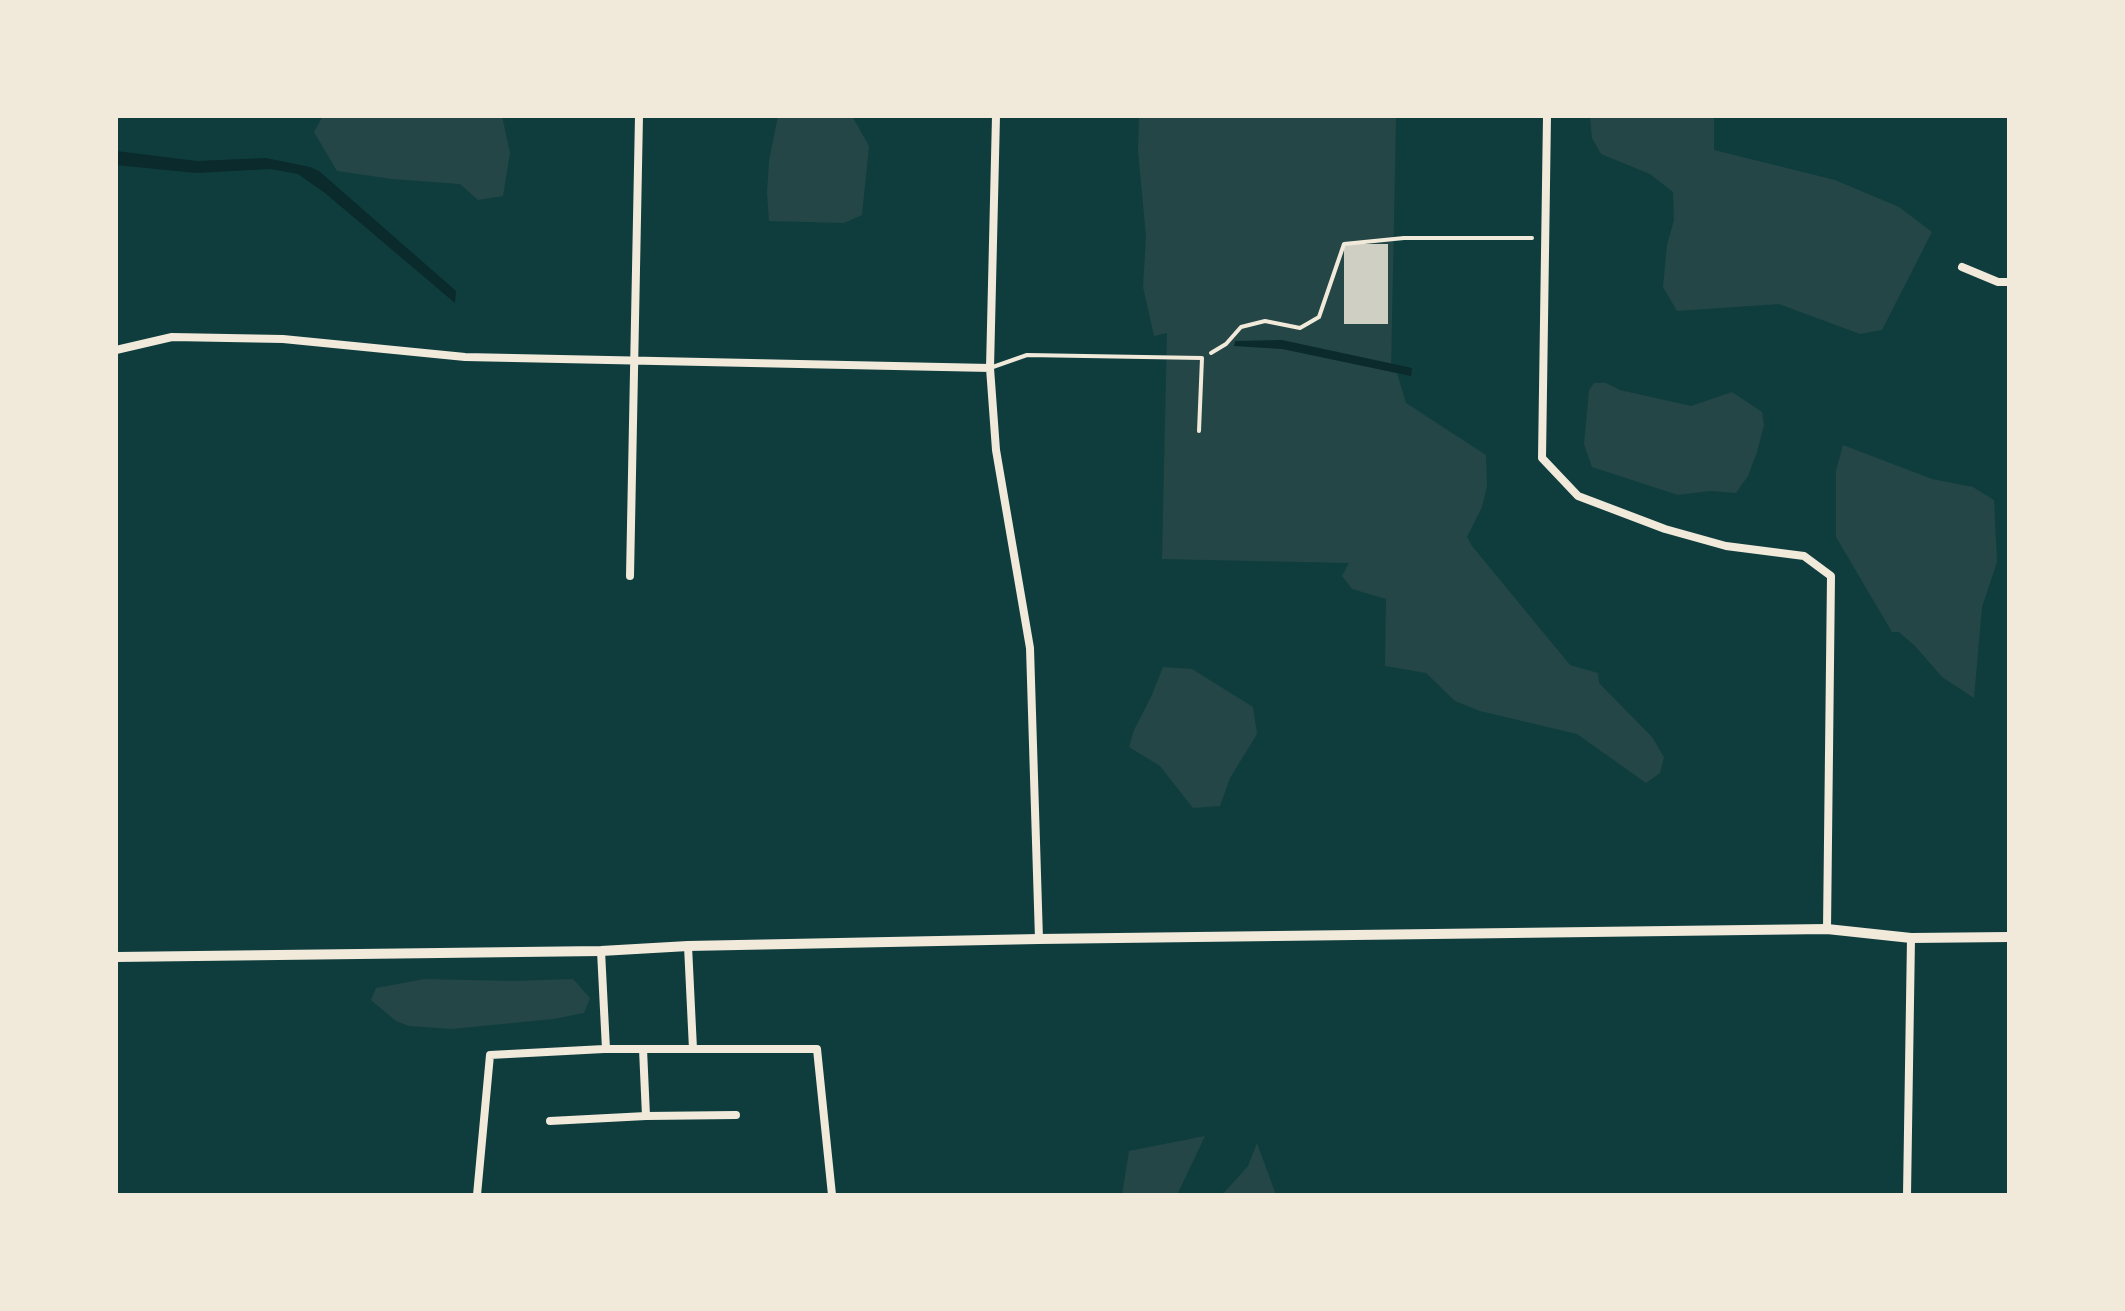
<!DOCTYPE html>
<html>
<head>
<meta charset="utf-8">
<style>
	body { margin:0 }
	#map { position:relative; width:2125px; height:1311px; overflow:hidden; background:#0f3d3e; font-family:Cabin,sans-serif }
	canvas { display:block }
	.frame { position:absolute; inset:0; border:118px solid #f1e9da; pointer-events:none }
</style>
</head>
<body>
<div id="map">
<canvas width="2125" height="1311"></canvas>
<div class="frame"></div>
</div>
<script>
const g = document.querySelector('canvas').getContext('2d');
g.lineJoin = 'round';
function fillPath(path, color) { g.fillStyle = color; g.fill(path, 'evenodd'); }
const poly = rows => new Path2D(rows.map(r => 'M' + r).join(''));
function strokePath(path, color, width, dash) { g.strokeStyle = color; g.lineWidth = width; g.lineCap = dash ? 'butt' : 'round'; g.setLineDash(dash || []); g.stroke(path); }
fillPath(poly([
	[323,116,502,116,510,153,503,196,478,200,460,184,392,179,337,171,314,132],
	[778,116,852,116,869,146,862,215,844,223,769,221,767,193,769,161],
	[1139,116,1396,116,1391,372,1397,373,1406,403,1486,455,1487,486,1482,507,1467,537,1472,546,1570,665,1598,673,1599,683,1652,737,1664,757,1660,773,1646,783,1577,734,1480,711,1455,701,1426,673,1385,666,1386,599,1352,589,1342,576,1349,563,1162,559,1167,333,1154,336,1143,287,1146,237,1138,150],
	[1590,116,1714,116,1714,150,1835,180,1899,207,1932,232,1882,330,1860,334,1779,304,1677,311,1663,287,1667,245,1674,220,1673,192,1650,174,1601,154,1592,138],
	[1594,383,1606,383,1620,390,1691,406,1732,392,1762,412,1764,425,1757,452,1748,476,1736,493,1710,491,1678,495,1592,467,1584,444,1589,390],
	[1843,445,1932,479,1973,487,1994,500,1997,562,1982,607,1974,698,1942,677,1915,646,1899,632,1892,632,1836,537,1836,471],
	[1163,667,1192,669,1253,707,1257,734,1230,778,1220,806,1193,808,1160,766,1129,747,1134,730,1151,697],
	[424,979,513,981,573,979,590,998,584,1013,553,1019,452,1029,409,1026,396,1021,371,1000,376,988],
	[1205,1136,1177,1195,1122,1195,1129,1151],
	[1257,1143,1276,1195,1222,1195,1248,1166]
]), '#244646');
fillPath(poly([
	[116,151,197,161,266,158,310,167,319,171,456,291,455,303,325,193,298,174,271,169,196,173,116,165],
	[1282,340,1412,368,1411,376,1282,349,1234,346,1235,341]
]), '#0a2a2b');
fillPath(poly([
	[1344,244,1388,244,1388,324,1344,324]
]), '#cfcfc3');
strokePath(poly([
	[1211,353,1226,344,1241,327,1265,321,1300,328,1319,317,1344,244,1404,238,1532,238]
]), '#f1e9da', 4);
strokePath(poly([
	[990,368,1027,355,1202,358,1199,431]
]), '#f1e9da', 4);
strokePath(poly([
	[996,116,990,368,996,450,1030,648,1039,939],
	[1547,116,1542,458,1578,496,1665,529,1726,546,1804,556,1831,576,1827,929],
	[1962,267,1998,282,2009,282],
	[116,350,172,337,283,339,465,357,990,368],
	[630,576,639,116],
	[688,946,693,1049],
	[601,951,606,1049],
	[643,1049,646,1116,736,1115],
	[550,1121,646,1116],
	[477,1195,490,1055,604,1049,817,1049,832,1195],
	[1907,1195,1911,938]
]), '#f1e9da', 8);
strokePath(poly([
	[116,957,601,951,688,946,1039,939,1827,929,1911,938,2009,937]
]), '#f1e9da', 10);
</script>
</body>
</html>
